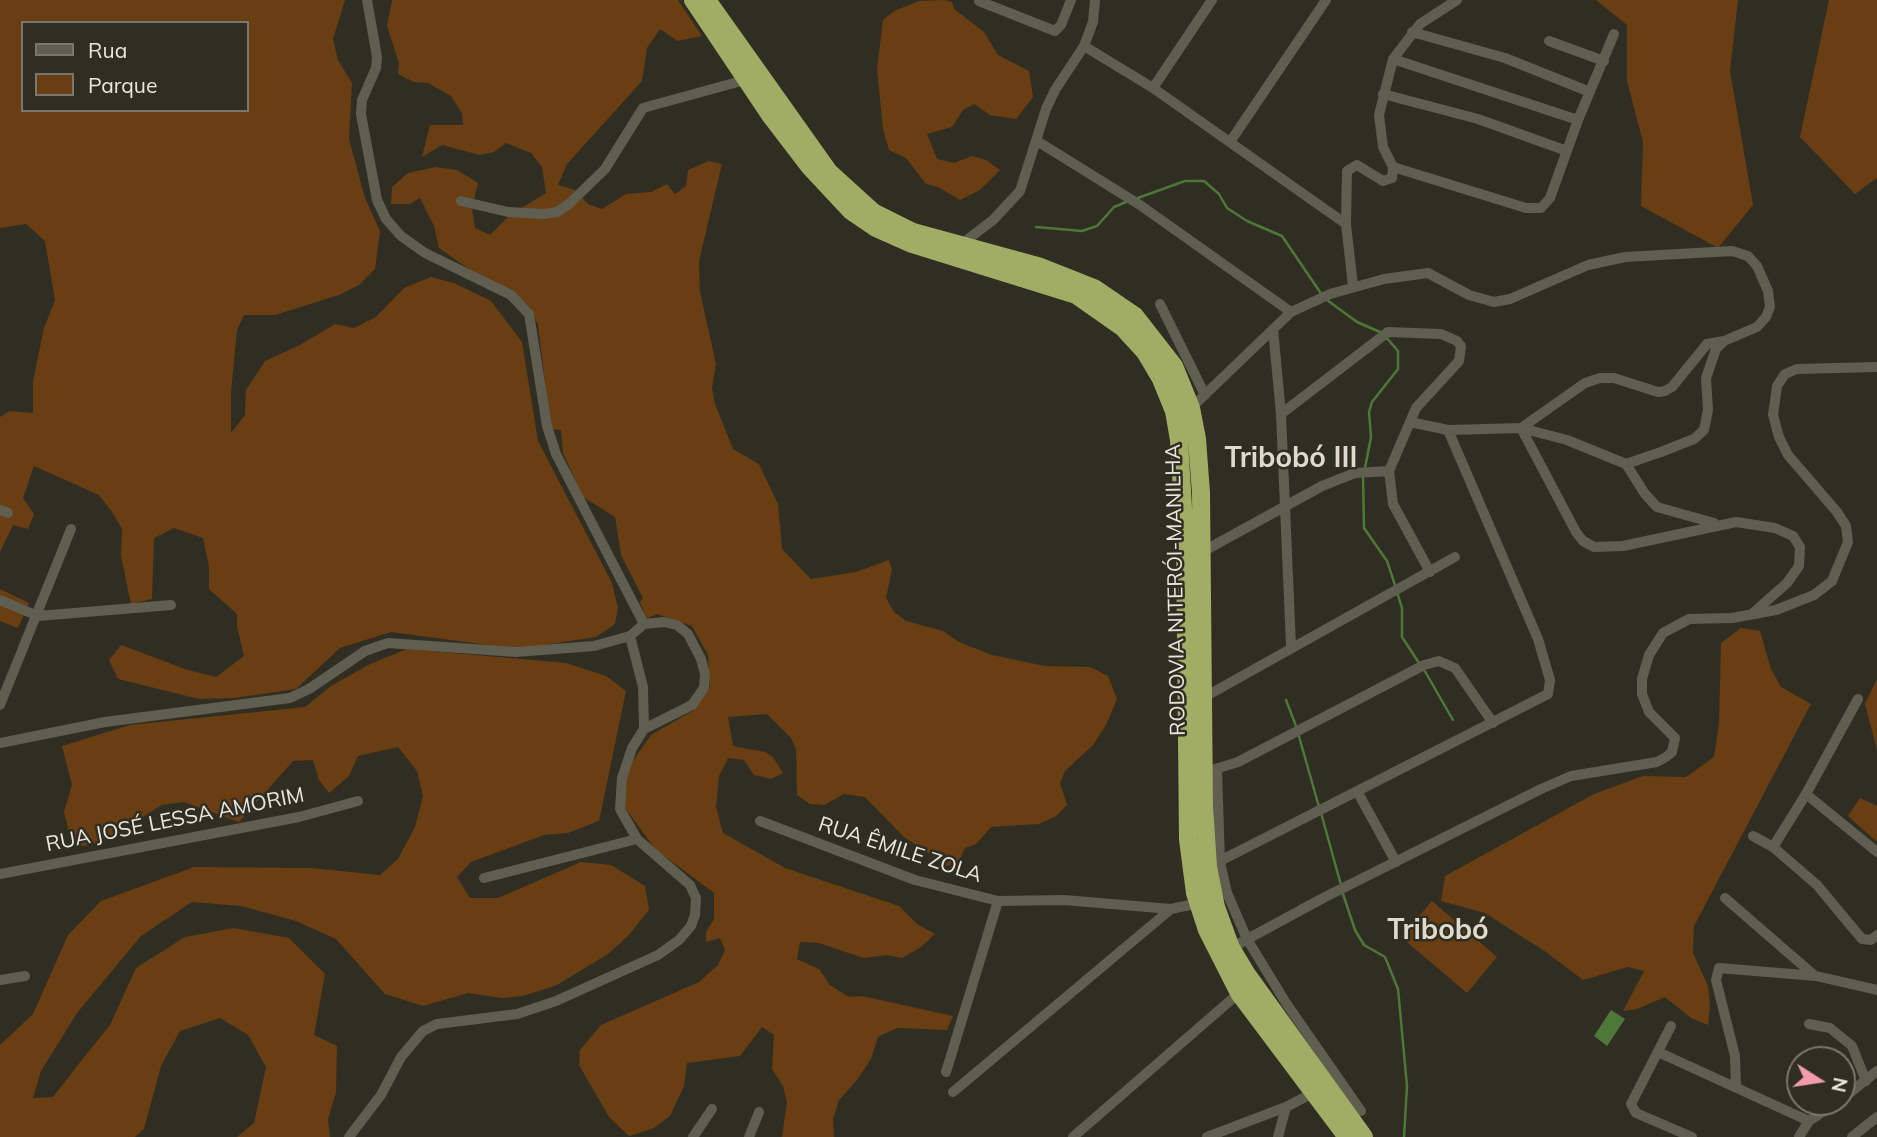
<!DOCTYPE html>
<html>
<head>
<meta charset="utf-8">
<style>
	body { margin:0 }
	#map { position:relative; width:1877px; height:1137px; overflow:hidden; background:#302e22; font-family:Mulish,sans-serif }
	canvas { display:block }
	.legend { position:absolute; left:21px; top:21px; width:228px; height:91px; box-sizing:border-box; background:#302e22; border:2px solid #7a786e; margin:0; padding:9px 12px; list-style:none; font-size:21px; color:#e8e7df }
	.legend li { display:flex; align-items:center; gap:14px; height:35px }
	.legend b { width:35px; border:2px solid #7a786e }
	.north { position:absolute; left:1786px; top:1046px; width:70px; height:70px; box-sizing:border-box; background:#302e22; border:2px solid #7a786e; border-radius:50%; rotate:102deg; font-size:19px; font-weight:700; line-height:28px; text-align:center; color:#e8e7df }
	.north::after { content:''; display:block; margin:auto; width:24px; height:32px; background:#f39aac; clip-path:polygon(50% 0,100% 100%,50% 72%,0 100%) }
</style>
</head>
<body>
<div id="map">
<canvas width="1877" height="1137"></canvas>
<ul class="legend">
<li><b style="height:9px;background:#605e50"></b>Rua</li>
<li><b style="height:19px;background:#693e12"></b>Parque</li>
</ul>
<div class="north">N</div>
</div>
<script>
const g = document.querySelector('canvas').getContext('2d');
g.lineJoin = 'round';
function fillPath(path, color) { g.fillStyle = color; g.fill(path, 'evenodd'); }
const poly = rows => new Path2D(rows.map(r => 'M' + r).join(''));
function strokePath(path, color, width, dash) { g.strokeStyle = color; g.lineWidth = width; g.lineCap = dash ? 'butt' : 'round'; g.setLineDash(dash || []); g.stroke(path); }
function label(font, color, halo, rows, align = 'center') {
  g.font = font + ' Mulish,sans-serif'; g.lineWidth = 5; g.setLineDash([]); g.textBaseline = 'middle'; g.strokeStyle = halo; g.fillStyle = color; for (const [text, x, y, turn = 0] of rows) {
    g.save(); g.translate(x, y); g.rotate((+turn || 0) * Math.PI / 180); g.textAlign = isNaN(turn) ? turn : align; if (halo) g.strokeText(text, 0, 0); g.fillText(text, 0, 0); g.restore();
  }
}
fillPath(poly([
	[0,0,345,0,333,39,338,60,352,83,349,139,365,198,380,231,375,269,359,285,339,295,275,315,244,315,237,330,231,392,231,433,245,415,246,390,265,361,300,345,335,324,354,328,376,317,404,288,431,277,454,283,491,301,522,342,538,441,612,583,618,608,615,624,596,637,518,649,391,632,340,648,296,689,234,698,199,699,118,679,109,660,121,645,188,670,216,677,244,656,237,627,237,614,209,589,209,567,203,538,174,528,154,538,152,599,131,604,121,556,122,529,112,512,99,495,34,466,23,498,34,514,28,529,13,525,0,552,0,417,9,411,33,413,33,381,44,328,55,300,45,241,26,224,0,228],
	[23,23,247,23,247,110,23,110],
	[392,0,678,0,702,36,678,41,660,29,647,48,642,81,567,164,558,185,575,190,588,204,602,209,626,194,651,192,667,184,675,194,686,186,688,170,709,161,722,164,699,261,700,292,716,364,712,388,715,404,733,449,759,464,778,504,782,549,811,579,856,572,889,560,892,569,886,598,894,612,906,621,943,631,959,642,992,655,1045,666,1090,667,1108,676,1117,699,1106,725,1093,745,1065,771,1060,783,1067,805,1056,816,1039,824,991,827,976,844,965,848,959,861,947,866,903,836,865,797,844,794,824,805,810,804,797,795,796,749,791,738,767,714,728,717,733,746,765,752,773,757,783,773,771,779,754,775,744,760,728,758,719,776,716,807,723,833,785,868,899,906,917,924,935,934,921,947,902,958,887,955,863,958,819,943,800,942,797,959,819,969,830,985,849,997,862,996,953,1016,947,1030,897,1028,878,1037,871,1059,857,1080,839,1100,833,1119,834,1137,782,1137,787,1102,783,1086,772,1069,774,1035,762,1027,740,1056,687,1063,684,1086,670,1116,654,1128,629,1136,609,1117,579,1065,580,1050,601,1025,699,982,718,965,725,950,720,938,706,942,706,932,714,919,714,893,655,849,621,802,630,765,651,735,694,710,710,687,708,655,692,626,657,614,646,619,640,602,643,598,621,555,615,517,583,497,563,453,561,430,551,429,538,325,531,308,512,291,479,276,439,248,434,226,420,198,410,204,391,204,392,187,408,173,436,167,457,170,478,183,472,208,475,228,490,235,510,215,546,193,542,167,531,153,506,143,494,152,480,155,442,145,422,157,430,125,463,125,462,113,451,96,428,83,414,82,398,74,399,63,387,26],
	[944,0,952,2,954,9,984,32,998,55,1029,71,1033,97,1016,119,990,115,974,104,963,110,952,127,927,134,937,159,954,163,972,156,986,160,1000,170,980,190,960,200,938,187,926,184,906,158,889,150,883,129,877,69,883,20,894,11,919,1],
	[1596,0,1738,0,1730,71,1753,205,1718,248,1641,206,1643,142,1627,81,1627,25],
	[1829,0,1877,0,1877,178,1855,194,1800,137],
	[0,589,29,603,18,628,0,621],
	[1741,628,1760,631,1771,669,1781,687,1811,704,1694,926,1693,953,1708,986,1710,1006,1708,1025,1691,1018,1665,997,1637,1009,1623,1011,1644,971,1628,967,1583,980,1546,952,1485,913,1441,901,1445,876,1594,794,1643,776,1686,777,1714,757,1719,723,1721,643],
	[407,649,566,663,606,676,626,691,599,821,568,833,544,835,471,862,457,877,470,898,498,898,581,862,611,865,645,886,649,910,628,936,608,954,557,985,523,996,502,998,468,993,423,1006,385,994,336,939,296,921,241,906,192,902,141,936,77,1013,41,1071,33,1098,53,1097,81,1061,110,1025,136,968,185,937,234,928,289,938,325,974,314,1035,337,1046,336,1092,328,1119,330,1137,237,1137,254,1123,266,1067,248,1035,220,1018,180,1031,161,1066,144,1129,135,1137,0,1137,0,1045,33,1014,68,935,101,901,194,867,311,868,380,875,398,859,415,827,423,796,417,771,398,747,358,756,349,776,329,793,319,780,313,760,293,761,239,822,184,802,162,805,102,842,83,846,71,840,64,812,72,785,62,746,130,725,305,707,331,686,370,664],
	[1877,663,1877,750,1865,704,1877,679],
	[1860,798,1877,806,1877,842,1848,816],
	[1432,901,1497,957,1467,993,1401,937]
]), '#693e12');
fillPath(poly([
	[1611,1010,1625,1019,1607,1046,1594,1036]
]), '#4e7838');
strokePath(poly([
	[1135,199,1185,181,1204,181,1219,194,1227,208,1247,221,1282,236,1322,295],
	[1036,227,1082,231,1097,226,1114,207,1126,202],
	[1327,300,1357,322,1380,332],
	[1365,468,1371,437,1369,412,1372,402,1398,369,1398,351,1385,336],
	[1363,475,1364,528,1387,561,1395,585],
	[1397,592,1402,608,1402,637,1419,663],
	[1423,668,1453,720],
	[1286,700,1296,726],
	[1298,733,1319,807],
	[1321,813,1341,885],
	[1342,891,1355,930,1364,945,1385,957,1398,989,1407,1086,1404,1137]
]), '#4e7838', 2.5);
strokePath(poly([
	[367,0,377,57,376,68,362,100,361,114,377,200,386,219,401,236,425,253,511,295,529,314,547,426,556,454,644,624],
	[979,1,1055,31,1061,25,1071,0],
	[1412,32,1505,58,1590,92],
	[1549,41,1604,61],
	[1084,46,1153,88,1346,224],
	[1393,59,1578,120],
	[1153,88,1212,0],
	[1383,94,1478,119,1567,151],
	[1037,141,1140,205,1291,312],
	[1230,142,1326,0],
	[1393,167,1526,208,1541,208,1550,198,1578,120,1614,34],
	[461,201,508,212,544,214,557,212,569,204,605,169,643,108,745,80],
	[959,246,993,220,1020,191,1046,109,1055,90,1084,46,1093,22,1095,0],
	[1353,286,1346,224,1347,171,1357,165,1383,181,1392,178,1393,167,1383,147,1379,115,1393,59,1420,24,1457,0],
	[1160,304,1205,395],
	[1273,329,1281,414,1291,646],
	[1724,341,1707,344,1672,387,1665,391,1658,392,1614,378,1600,378,1585,383,1521,428,1576,532,1583,541,1594,547,1623,546,1736,522,1775,528,1793,536,1800,547,1799,566,1787,583,1753,613],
	[1191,408,1291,312,1330,294,1384,279,1428,273,1469,295,1494,302,1510,299,1588,265,1625,257,1732,251,1748,256,1757,266,1768,291,1770,307,1766,317,1757,327,1724,341,1716,349,1706,378,1708,410,1704,430,1694,439,1661,452,1626,464,1567,440,1521,428,1448,430,1410,422],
	[1281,414,1388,332,1441,334,1457,341,1461,346,1459,361,1416,408,1389,471,1393,504,1430,572],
	[1626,464,1645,494,1657,507,1714,523],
	[0,510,8,513],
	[1202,552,1322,486,1355,473,1389,471],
	[0,600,38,616,171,605],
	[1201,699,1455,557],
	[0,705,71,529],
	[0,743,105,722,290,698,309,689,365,651,388,643,516,652,594,646,630,636,644,624,664,622,677,625,688,634,701,659,705,674,704,688,692,705,644,729],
	[1217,769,1220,862,1227,893,1247,939,1286,1003,1361,1111],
	[1212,770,1238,762,1424,665,1439,661,1455,668,1493,723],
	[1357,791,1396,862],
	[1806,794,1877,852],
	[760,821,915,880,998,901,1064,900,1171,909,1199,903],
	[1753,836,1773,847,1817,885,1862,939,1871,940,1877,935],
	[1773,847,1806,794,1858,699],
	[1208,867,1548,694,1550,680,1538,639,1448,430],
	[0,874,299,817,358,801],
	[484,878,637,839],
	[1725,898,1815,976],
	[1231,948,1325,897,1541,789,1571,776,1657,762,1666,757,1672,752,1675,738,1649,712,1642,694,1642,679,1649,655,1663,633,1689,619,1732,618,1776,610,1814,595,1832,581,1848,542,1846,526,1837,512,1788,455,1779,437,1773,415,1777,386,1785,374,1797,369,1877,367],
	[0,980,25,976],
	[1809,1024,1830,1028,1852,1046,1866,1081],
	[1671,1026,1631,1104,1636,1113,1692,1137],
	[1658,1052,1809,1121],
	[946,1072,998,901],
	[1736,1087,1735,1056,1716,980,1719,968,1816,976,1877,990],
	[953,1092,1171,909],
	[1842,1099,1877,1071],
	[349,1137,381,1095,401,1057,423,1031,437,1024,517,1014,556,1001,658,955,679,940,691,926,695,915,696,898,690,885,637,839,620,809,622,778,632,748,644,729,643,687,630,636],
	[693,1137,712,1109],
	[749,1137,759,1112],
	[1073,1137,1239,993],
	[1207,1137,1286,1107,1313,1093],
	[1278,1137,1286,1107],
	[1799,1137,1809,1121,1837,1102],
	[1852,1137,1877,1117]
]), '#605e50', 10);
strokePath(poly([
	[693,0,770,115,809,166,851,211,876,228,912,244,1076,295,1123,328,1145,352,1161,379,1174,411,1179,440,1185,542,1188,839,1195,893,1207,930,1239,993,1347,1137],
	[707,0,829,172,873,212,913,232,1041,267,1094,288,1135,316,1174,366,1191,408,1197,439,1201,493,1204,805,1208,867,1216,907,1231,948,1246,973,1364,1137]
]), '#a1ad65', 18);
label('21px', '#e8e7df', '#302e22', [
	["RODOVIA NITERÓI-MANILHA",1176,590,-91],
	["RUA JOSÉ LESSA AMORIM",175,820,-11],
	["RUA ÊMILE ZOLA",900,850,18]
]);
label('bold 28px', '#dedbcc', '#302e22', [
	["Tribobó III",1291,459],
	["Tribobó",1438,931]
]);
</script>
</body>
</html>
